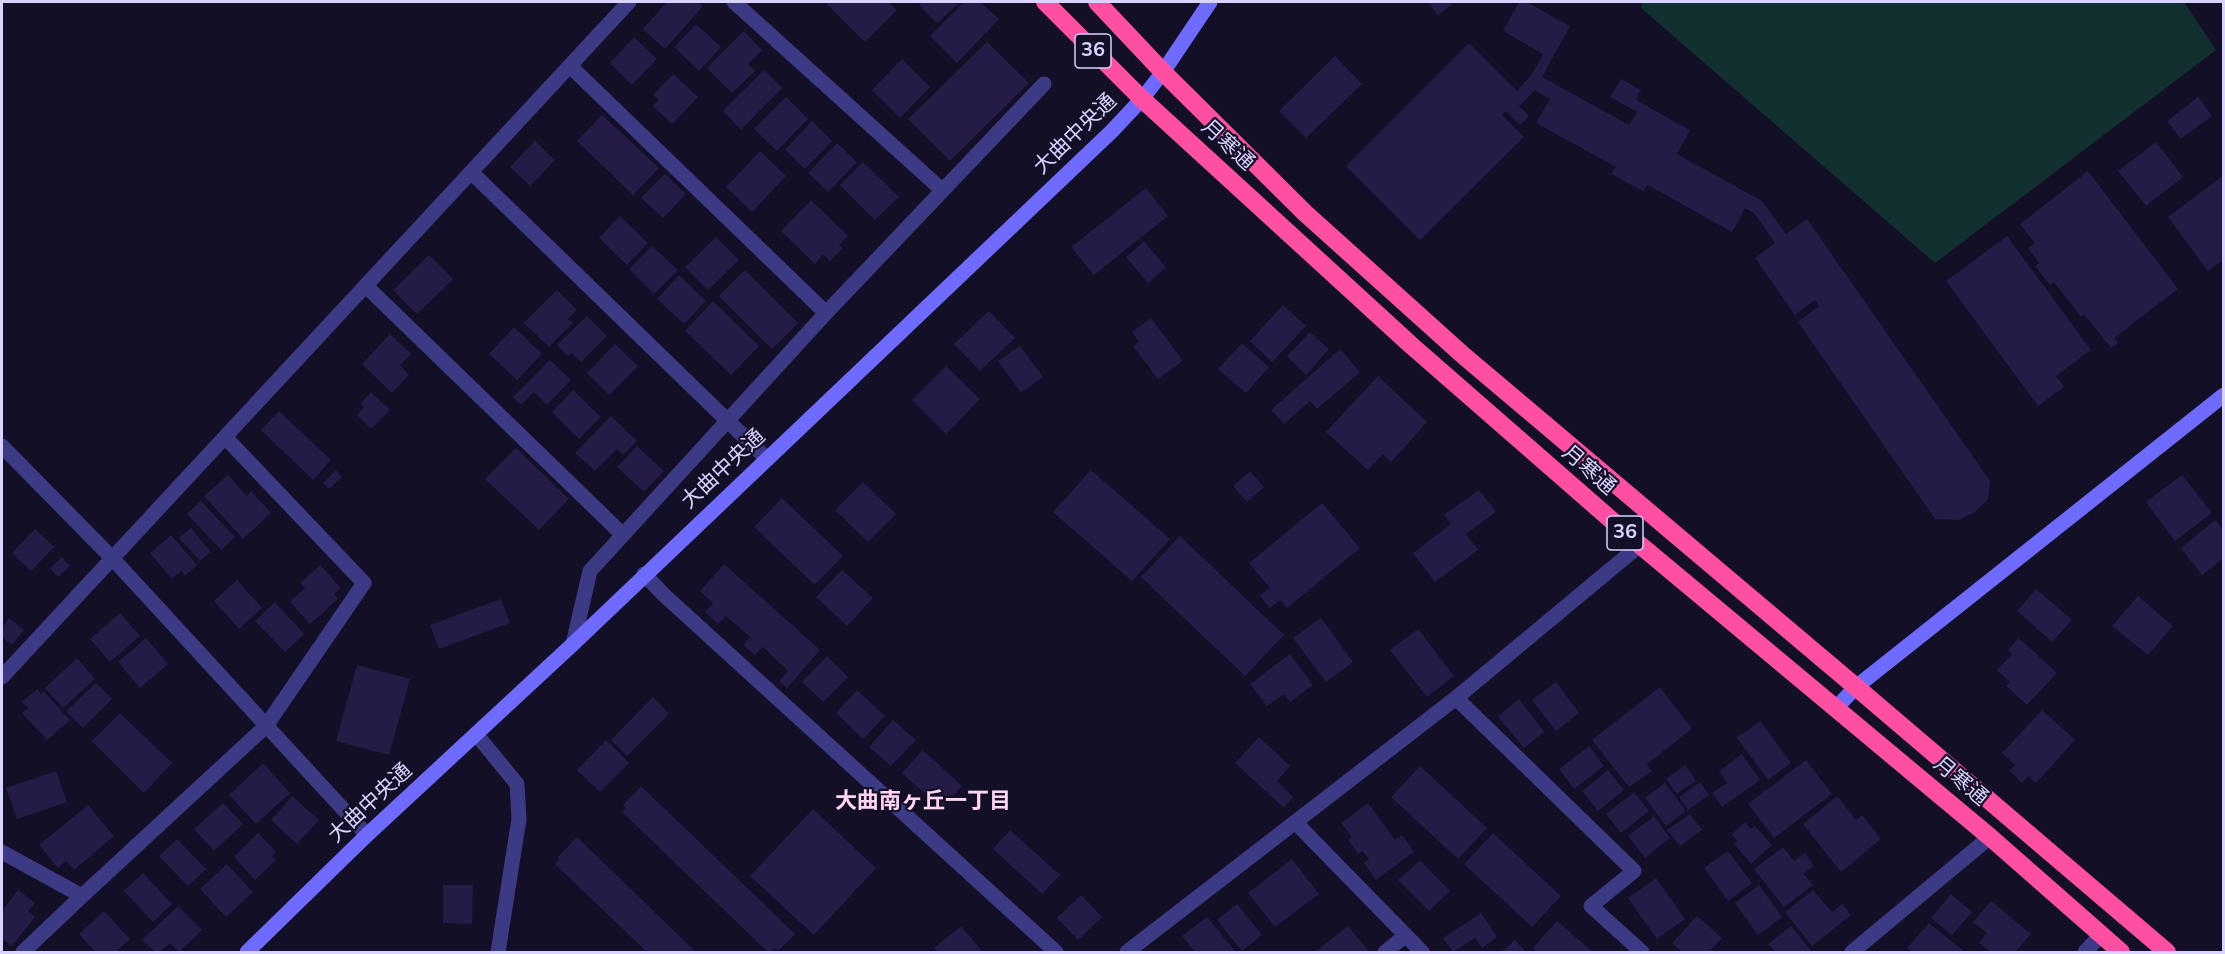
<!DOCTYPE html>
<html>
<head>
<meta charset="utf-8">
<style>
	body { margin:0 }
	#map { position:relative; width:2225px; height:954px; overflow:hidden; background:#130f26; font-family:"Nunito Sans",sans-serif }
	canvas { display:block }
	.frame { position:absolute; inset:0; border:3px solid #d9d4ff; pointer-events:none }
</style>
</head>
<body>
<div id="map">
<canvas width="2225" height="954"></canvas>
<div class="frame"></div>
</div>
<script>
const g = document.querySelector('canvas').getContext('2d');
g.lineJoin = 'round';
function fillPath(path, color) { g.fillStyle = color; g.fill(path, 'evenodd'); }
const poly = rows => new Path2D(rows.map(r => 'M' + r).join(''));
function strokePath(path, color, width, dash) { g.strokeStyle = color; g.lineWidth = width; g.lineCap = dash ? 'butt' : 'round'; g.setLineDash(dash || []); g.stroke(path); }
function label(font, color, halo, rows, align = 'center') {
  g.font = font + ' "Nunito Sans","Noto Sans JP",sans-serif'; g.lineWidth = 4.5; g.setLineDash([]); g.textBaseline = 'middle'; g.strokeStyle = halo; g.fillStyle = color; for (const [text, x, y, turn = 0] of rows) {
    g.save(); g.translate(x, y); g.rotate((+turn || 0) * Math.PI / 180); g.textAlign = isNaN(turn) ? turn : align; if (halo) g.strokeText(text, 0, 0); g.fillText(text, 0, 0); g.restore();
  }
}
fillPath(poly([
	[1642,2,2184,2,2216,50,1935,263,1641,8]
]), '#12302f');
fillPath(poly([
	[667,2,698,2,703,6,665,49,643,29],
	[825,2,888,2,897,10,865,42],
	[922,2,960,2,937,23,919,5],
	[964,2,980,2,999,19,957,63,930,36],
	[1428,2,1455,2,1438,15],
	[1519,2,1527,2,1570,26,1542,77,1629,125,1637,112,1610,97,1621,79,1641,90,1636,100,1690,130,1677,154,1762,201,1786,234,1807,219,1990,481,1988,499,1975,512,1958,520,1935,519,1798,322,1819,306,1815,300,1795,315,1755,258,1775,243,1754,213,1745,208,1732,232,1648,185,1643,191,1611,174,1616,167,1536,123,1550,99,1535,90,1519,106,1529,116,1520,125,1506,111,1502,115,1524,137,1420,240,1346,166,1469,43,1517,91,1532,74,1543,54,1503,31],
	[696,24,721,47,699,71,674,47],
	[744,31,762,50,748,64,755,71,732,93,707,68],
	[634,37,657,59,632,85,610,63],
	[987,42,1029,83,950,161,908,119],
	[1335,56,1362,84,1306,138,1279,111],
	[902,59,930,87,900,118,872,90],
	[764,70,782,88,741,130,723,111],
	[673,74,698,97,672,124,653,106,659,100,653,95],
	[786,97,808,119,777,151,754,129],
	[2198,97,2212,116,2181,139,2167,121],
	[602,115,659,168,633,195,577,141],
	[812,121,832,141,805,169,785,150],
	[535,141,555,160,530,186,510,167],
	[2156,142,2183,177,2146,206,2118,171],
	[837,143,857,162,828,192,808,173],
	[760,151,786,176,752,212,726,187],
	[863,162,899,197,875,220,840,185],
	[2088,171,2178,289,2114,338,2118,343,2111,348,2084,314,2081,317,2054,282,2050,285,2035,266,2039,263,2028,248,2035,243,2020,224],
	[665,174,686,194,663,218,641,198],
	[2224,175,2224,259,2208,271,2168,217],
	[1146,188,1168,216,1094,275,1071,247],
	[811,200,848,236,839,245,843,248,830,261,823,254,815,264,781,231],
	[620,216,648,243,627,265,599,238],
	[2007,236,2091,350,2056,376,2064,387,2038,406,1946,281],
	[716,237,739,260,708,290,685,267],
	[1144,241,1166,268,1148,283,1126,257],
	[652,246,678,270,654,294,629,269],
	[429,255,453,279,417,314,393,290],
	[745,270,798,323,772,349,719,296],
	[679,275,706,301,684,324,657,299],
	[557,290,577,310,568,319,573,323,549,347,524,323],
	[713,301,759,346,731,375,685,331],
	[1283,305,1306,326,1272,362,1250,341],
	[989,311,1015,338,980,371,954,344],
	[587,316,607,336,581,362,572,353,568,356,557,345],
	[1151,318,1183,361,1158,379,1133,346,1139,342,1132,332],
	[514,327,542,354,517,380,489,354],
	[1310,332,1329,349,1306,375,1287,356],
	[390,334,411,354,400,365,409,375,392,393,362,364],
	[1242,343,1269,367,1246,393,1218,369],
	[615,344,638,366,609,395,587,373],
	[1020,346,1043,377,1021,393,998,361],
	[1340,349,1360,372,1317,409,1310,401,1284,424,1271,410],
	[550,360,571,380,547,405,534,392,521,405,513,397],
	[946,366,980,399,946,434,912,400],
	[1378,376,1427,422,1391,462,1383,454,1368,470,1326,432],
	[573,390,601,417,579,439,552,412],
	[371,392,390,410,371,429,357,415,364,407,360,404],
	[279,411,331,460,313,480,261,430],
	[611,416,637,441,623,455,617,449,595,471,575,453],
	[637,446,664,471,644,492,617,467],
	[516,448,569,499,539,530,485,479],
	[336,470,342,477,329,489,323,483],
	[1091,470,1170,539,1132,581,1053,512],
	[1250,471,1264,487,1247,502,1233,486],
	[228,475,247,496,251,491,271,513,243,539,204,496],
	[2182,475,2212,513,2175,541,2146,502],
	[863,482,896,514,868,542,835,510],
	[1479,490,1496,512,1466,534,1478,550,1435,582,1413,553,1451,524,1444,515],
	[782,498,843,556,815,585,754,527],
	[201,501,235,537,221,550,187,514],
	[1322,503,1360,548,1287,608,1280,600,1270,608,1260,596,1270,588,1249,563],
	[2215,520,2224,531,2224,558,2202,575,2181,548],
	[191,528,211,552,200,561,179,538],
	[35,529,54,547,31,571,12,553],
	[171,535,197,565,185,576,181,571,172,579,150,553],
	[1180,536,1284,635,1245,676,1141,577],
	[62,557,70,566,58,577,50,568],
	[724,564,820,650,787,688,779,681,788,671,763,647,755,655,743,645,750,637,726,616,718,624,705,612,713,603,700,591],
	[320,565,341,588,334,594,338,599,310,624,290,602,305,588,300,583],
	[842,570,873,598,847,626,816,597],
	[237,580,262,608,239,629,214,601],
	[2036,589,2072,620,2052,642,2017,611],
	[2138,596,2173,626,2148,655,2112,626],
	[501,599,510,623,439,649,430,625],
	[275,602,304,634,285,652,255,621],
	[120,613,140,636,110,662,90,639],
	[9,618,24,630,12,645,2,637,2,628],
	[1321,618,1353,662,1326,682,1293,638],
	[1418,629,1454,676,1427,697,1390,650],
	[146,638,168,664,140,688,118,662],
	[2019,638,2057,673,2027,705,2006,686,2010,682,1997,670,2012,654,2008,650],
	[1290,654,1313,685,1290,702,1284,694,1267,706,1250,684],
	[827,656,848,677,823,702,802,682],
	[77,658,95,679,63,708,45,688],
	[357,665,410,679,389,755,336,741],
	[1556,682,1579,713,1556,731,1532,700],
	[96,683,112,699,83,728,66,711],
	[1660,687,1692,729,1647,764,1652,771,1629,787,1592,740],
	[37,689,41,694,44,692,70,720,47,740,22,713,28,708,22,702],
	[857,690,885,716,863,739,836,713],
	[653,697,669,714,627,756,611,740],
	[1519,699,1544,732,1524,748,1498,716],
	[2042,710,2075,740,2036,783,2028,776,2022,783,2010,771,2015,765,2002,753],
	[120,713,172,763,144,793,92,741],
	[893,720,916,740,891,766,869,747],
	[1760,721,1791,763,1768,780,1737,738],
	[1259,737,1290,766,1277,781,1293,797,1284,808,1235,763],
	[606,740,629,763,600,792,577,770],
	[1589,746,1604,766,1574,789,1559,769],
	[923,750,962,786,942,809,902,773],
	[1742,754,1760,780,1722,807,1712,793,1727,783,1719,771],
	[1806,760,1832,794,1774,838,1748,804],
	[263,763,290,793,256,824,229,795],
	[1685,765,1696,781,1677,794,1666,779],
	[1420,766,1487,828,1458,859,1391,797],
	[1608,770,1624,790,1598,811,1582,791],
	[56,771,67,802,17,819,6,788],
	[1700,782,1709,795,1688,810,1679,797],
	[1665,783,1686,811,1666,826,1645,798],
	[641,786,795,934,778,951,775,948,771,952,768,952,622,812,626,808,623,805],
	[1634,792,1649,811,1621,833,1606,814],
	[292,796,319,820,297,844,271,820],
	[1837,796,1856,820,1862,815,1881,839,1841,872,1803,824],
	[223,803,243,824,214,851,194,829],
	[1368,803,1395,840,1402,835,1414,852,1376,880,1364,863,1369,859,1362,851,1358,854,1348,840,1352,837,1341,823],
	[88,805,114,836,74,870,66,861,58,868,39,845],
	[813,809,876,868,814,935,750,876],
	[1690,814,1702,830,1680,846,1667,830],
	[1654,816,1670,838,1645,858,1628,836],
	[1745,822,1751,829,1755,826,1772,845,1751,864,1734,844,1737,840,1732,834],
	[1010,830,1060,875,1042,894,993,849],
	[258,833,276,852,272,856,276,860,255,880,234,857],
	[1493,833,1561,896,1532,927,1464,864],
	[577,837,696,952,647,952,555,864,559,860,557,858],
	[177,839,206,869,188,886,159,856],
	[1783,847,1794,861,1805,853,1814,866,1804,874,1813,885,1784,907,1754,869],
	[1728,851,1752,883,1728,901,1704,868],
	[1292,859,1319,894,1275,927,1248,893],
	[1420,860,1450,891,1429,911,1398,880],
	[227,864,253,892,226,917,200,889],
	[143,873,172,904,153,922,124,891],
	[1656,878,1685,919,1657,939,1628,898],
	[443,885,473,885,472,924,443,923],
	[1759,885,1782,917,1758,935,1735,903],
	[18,890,35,903,28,911,35,917,12,946,2,939,2,911],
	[1813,890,1832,912,1842,904,1851,915,1812,946,1785,912],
	[1951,894,1972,912,1952,935,1931,918],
	[1081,895,1102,917,1078,940,1057,918],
	[1991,901,2031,934,2015,952,1990,952,1979,943,1987,933,1973,922],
	[1237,904,1262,935,1242,951,1217,920],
	[178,906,202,930,179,952,170,943,160,952,155,952,142,940],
	[104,911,130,939,116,952,95,952,79,934],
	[1481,913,1497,937,1482,948,1475,938,1453,952,1443,938],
	[1697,916,1722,938,1709,952,1682,952,1672,943],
	[1207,917,1236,952,1195,952,1182,936],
	[1557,921,1593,952,1538,952,1533,948],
	[1929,923,1965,952,1912,952,1907,948],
	[961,926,983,952,938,952,934,948],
	[1348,926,1368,950,1364,952,1315,952],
	[1791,926,1812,952,1775,952,1768,944],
	[1515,940,1526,952,1501,952]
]), '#241b47');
strokePath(poly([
	[734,2,942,190],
	[570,66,826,313],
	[471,172,767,459],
	[366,286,623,535],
	[2,446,113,559,367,835],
	[644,574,664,595,1056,952],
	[573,644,590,571,826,313,1044,84],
	[2,677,629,2],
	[1456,698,1634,871,1591,906,1642,952],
	[476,734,517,784,519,819,498,952],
	[1295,822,1422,952],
	[2,852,82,896],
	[23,952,82,896,266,726,364,583,225,437],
	[1127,952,1456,698,1640,545],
	[1385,952,1405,936],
	[1852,952,1990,837],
	[2085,952,2101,935]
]), '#3d3a85', 15);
strokePath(poly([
	[1835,709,1856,687,2224,395],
	[247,952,367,835,573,644,1112,131,1142,99,1163,72,1210,2]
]), '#6f6bff', 15);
strokePath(poly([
	[1045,2,1142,99,1412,346,1640,545,1990,837,2121,952],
	[1097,2,1163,72,1305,213,1464,356,1856,687,2167,952]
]), '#ff4fa3', 18);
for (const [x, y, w] of [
	[1093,51,36],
	[1625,533,36]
]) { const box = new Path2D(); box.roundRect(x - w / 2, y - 17, w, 34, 4.5); g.fillStyle = '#130f26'; g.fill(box); strokePath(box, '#d9d4ff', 1.5); }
label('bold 20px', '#d9d4ff', null, [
	["36",1093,51],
	["36",1625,533]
]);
label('21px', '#d9d4ff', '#130f26', [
	["大曲中央通",1076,135,-44],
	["月寒通",1227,146,43],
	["大曲中央通",724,470,-43],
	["月寒通",1588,471,41],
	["月寒通",1960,782,40],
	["大曲中央通",371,804,-43]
]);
label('bold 22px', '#ffd6f0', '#130f26', [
	["大曲南ヶ丘一丁目",923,803]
]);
</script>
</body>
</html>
